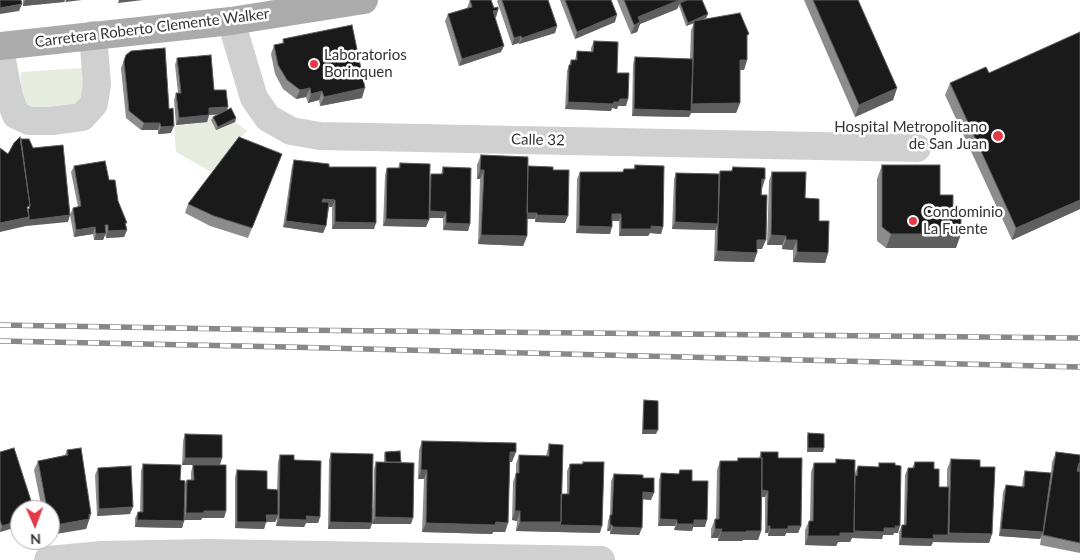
<!DOCTYPE html>
<html>
<head>
<meta charset="utf-8">
<style>
	body { margin:0 }
	#map { position:relative; width:1080px; height:560px; overflow:hidden; background:#fff; font-family:Lato,sans-serif }
	canvas { display:block }
	.north { position:absolute; left:10px; top:500px; width:50px; height:50px; box-sizing:border-box; background:#fff; border:1px solid #adadad; border-radius:50%; rotate:178deg; font-size:14px; font-weight:700; line-height:20px; text-align:center; color:#333 }
	.north::after { content:''; display:block; margin:auto; width:18px; height:22px; background:#e63946; clip-path:polygon(50% 0,100% 100%,50% 72%,0 100%) }
</style>
</head>
<body>
<div id="map">
<canvas width="1080" height="560"></canvas>
<div class="north">N</div>
</div>
<script>
const g = document.querySelector('canvas').getContext('2d');
g.lineJoin = 'round';
function fillPath(path, color) { g.fillStyle = color; g.fill(path, 'evenodd'); }
const poly = rows => new Path2D(rows.map(r => 'M' + r).join(''));
function strokePath(path, color, width, dash) { g.strokeStyle = color; g.lineWidth = width; g.lineCap = dash ? 'butt' : 'round'; g.setLineDash(dash || []); g.stroke(path); }
function label(font, color, halo, rows, align = 'center') {
  g.font = font + ' Lato,sans-serif'; g.lineWidth = 5; g.setLineDash([]); g.textBaseline = 'middle'; g.strokeStyle = halo; g.fillStyle = color; for (const [text, x, y, turn = 0] of rows) {
    g.save(); g.translate(x, y); g.rotate((+turn || 0) * Math.PI / 180); g.textAlign = isNaN(turn) ? turn : align; if (halo) g.strokeText(text, 0, 0); g.fillText(text, 0, 0); g.restore();
  }
}
fillPath(poly([
	[82,68,87,81,80,107,35,112,20,103,21,72],
	[226,114,216,130,235,122,247,131,211,172,176,152,174,126,207,122,206,115]
]), '#e6ecdf');
strokePath(poly([
	[231,21,254,98,268,118,291,131,320,136,917,148],
	[0,49,9,97,16,115,29,121,52,121,82,117,94,104,97,84,93,35],
	[48,560,102,555,209,553,601,560]
]), '#d0d0d0', 28);
strokePath(poly([
	[0,46,231,21,364,0]
]), '#ababab', 28);
const rail = poly([
	[0,325,287,330,1080,338],
	[0,341,287,347,1080,367]
]);
strokePath(rail, '#888', 5.5);
strokePath(rail, '#fff', 4, [11]);
fillPath(poly([
	[23,0,65,0,64,2,23,6],
	[470,0,498,10,496,17,495,17,501,52,459,66,445,21,448,14,467,8],
	[498,0,548,0,557,26,555,33,519,44,519,43,512,45,497,1],
	[560,0,611,0,615,22,575,39],
	[617,0,702,0,708,14,706,18,703,19,747,40,747,60,744,70,740,70,740,103,736,113,691,113,689,117,632,116,633,64,635,57,690,59,691,30,694,23,686,26,679,6,680,4,677,9,640,24,637,32,631,34],
	[804,0,858,0,897,88,893,100,855,117],
	[283,39,362,98,320,106,319,100,308,103,306,97,296,99,283,89,275,74,271,54,274,45,282,44],
	[594,41,617,73,626,106,618,106,617,109,612,108,611,111,565,109,567,71,571,60,575,60,577,51,591,52,591,48],
	[126,55,169,109,171,133,158,134,158,130,141,130,126,118,121,68],
	[177,58,214,90,227,110,236,118,235,122,216,130,211,120,213,117,218,114,209,115,207,122,176,125,174,100,176,93,178,93,175,65],
	[989,73,1080,209,1012,240,945,95,950,83],
	[282,154,248,238,210,226,185,213,188,204],
	[481,155,528,166,553,170,565,223,535,222,535,219,527,219,527,236,523,246,478,244,480,179,477,179,477,165],
	[294,160,329,167,374,229,332,229,332,207,329,206,326,226,323,233,283,227,292,166],
	[400,163,430,177,431,174,441,174,443,167,470,224,468,231,443,230,443,218,429,218,426,227,383,226,385,175,387,168,398,168],
	[635,165,663,227,661,234,650,233,648,236,619,236,619,221,612,221,610,234,576,233,577,179,580,172,623,172,624,169,633,169],
	[882,165,940,195,953,218,956,248,886,248,877,241,877,179],
	[74,166,109,180,118,201,126,226,127,230,124,237,106,238,105,234,103,240,94,240,93,234,74,237,70,215,73,208,78,207,71,172],
	[733,167,762,189,762,249,757,249,754,262,714,261,715,230,672,229,674,179,676,173,719,174,720,171,731,171],
	[772,172,805,198,819,221,828,253,825,263,793,262,793,250,782,249,782,245,767,245,769,181],
	[644,400,656,434,642,434,643,404],
	[808,433,823,452,807,452,807,437],
	[185,434,220,465,226,511,224,518,202,518,201,520,184,520,182,528,135,527,135,518,138,512,140,512,141,471,143,464,180,480,185,484,187,480,191,480,191,472,193,465,182,465,183,441],
	[422,441,512,462,510,462,508,523,505,532,493,532,492,534,422,532,424,479,418,479,419,450],
	[549,444,561,494,567,494,567,471,570,464,582,464,583,462,600,533,516,531,517,521,512,520,513,482,516,474,516,464,519,455,546,456],
	[67,450,91,514,86,529,42,510,34,470,38,461,65,455],
	[0,452,20,510,20,526,0,532],
	[385,452,401,462,411,524,372,523,370,529,328,529,329,460,331,453,373,509,374,469,376,462,384,462,384,455],
	[761,452,778,458,801,526,798,533,786,533,785,536,768,536,768,533,765,533,765,497,762,497,761,531,758,540,743,540,742,541,718,541,718,538,711,538,711,529,715,519,716,519,717,470,720,461,737,461,738,458,759,458],
	[1056,452,1080,455,1080,553,1040,545,1041,538,1040,539,999,536,1003,492,1006,485,1022,487,1023,478,1025,471,1051,473,1052,462],
	[280,455,294,460,320,517,318,523,306,523,304,527,276,526,277,519,275,522,266,522,264,529,235,528,235,477,237,470,267,489,277,490,278,462],
	[836,459,855,473,858,466,878,467,879,463,898,533,894,533,893,535,883,535,882,539,852,538,850,542,838,542,836,546,805,545,805,530,809,521,810,521,811,472,814,463,835,463],
	[951,459,980,467,992,534,989,543,933,542,931,546,899,545,899,532,902,525,904,525,905,475,908,468,912,468,915,462,934,469,939,487,947,487,947,469],
	[98,468,130,514,97,516,95,475],
	[680,470,692,481,705,527,693,527,692,531,674,530,675,526,658,526,659,480,661,473,678,474],
	[614,474,643,478,651,500,643,499,639,535,610,534,610,531,607,531,608,521,610,515,611,481]
]), '#8c8c8c');
fillPath(poly([
	[25,0,65,0,64,2,23,6],
	[66,0,82,0,65,2],
	[119,0,143,0,118,3],
	[679,0,689,0,679,4,677,9,640,24,637,32,631,34,638,17],
	[22,4,19,11,0,14,0,8],
	[498,10,496,17,490,18,493,11],
	[708,14,706,18,694,23,694,21,694,23,686,26,688,23],
	[617,15,615,22,575,39,577,32],
	[557,26,555,33,519,44,522,38],
	[521,36,519,43,512,45,514,38],
	[504,46,501,52,459,66,462,59],
	[740,60,747,60,744,70,736,70],
	[310,88,306,97,296,99,300,90],
	[365,88,362,98,320,106,324,97],
	[897,88,893,100,855,117,859,105],
	[322,91,319,100,308,103,311,94],
	[620,99,628,99,626,106,618,106,617,109,612,108,611,111,565,109,568,102,614,102],
	[740,103,736,113,691,113,689,117,632,116,634,109,690,111,692,104],
	[228,107,226,114,209,115,207,122,176,125,179,118,209,108],
	[236,118,235,122,216,130,218,127],
	[144,123,160,123,158,130,141,130],
	[174,126,171,133,158,134,161,127],
	[480,170,484,170,480,179,477,179],
	[762,179,765,179,762,189,758,188],
	[323,199,335,200,332,207,320,206],
	[1080,200,1080,209,1012,240,1016,228],
	[430,211,446,212,443,218,428,218],
	[526,213,537,213,535,219,524,219],
	[612,214,621,214,619,221,609,221],
	[70,215,68,222,26,226,0,232,0,223,29,217],
	[537,215,568,216,565,223,535,222],
	[386,219,429,220,426,227,383,226],
	[286,221,326,226,323,233,283,227],
	[335,222,376,223,374,229,332,229],
	[675,222,718,224,715,230,672,229],
	[446,223,470,224,468,231,443,230],
	[579,226,612,227,610,234,576,233],
	[651,226,663,227,661,234,650,233,648,236,619,236,621,229],
	[95,227,93,234,74,237,76,230],
	[127,230,124,237,106,238,108,231],
	[106,233,103,240,94,240,96,234],
	[891,234,961,234,956,248,886,248],
	[481,235,527,236,523,246,478,244],
	[771,235,786,236,782,245,767,245],
	[757,240,766,240,762,249,754,249],
	[786,240,797,240,793,250,782,249],
	[717,251,757,253,754,262,714,261],
	[797,252,828,253,825,263,793,262],
	[643,430,658,430,656,434,642,434],
	[808,448,824,448,823,452,807,452],
	[510,452,516,452,512,462,507,462],
	[185,458,222,458,220,465,182,465],
	[1079,463,1080,463,1080,473,1076,472],
	[421,470,427,470,424,479,418,479],
	[761,490,768,491,765,497,759,497],
	[643,492,654,493,651,500,640,499],
	[133,507,130,514,97,516,99,509],
	[204,511,226,511,224,518,202,518,201,520,184,520,186,513],
	[515,511,520,511,517,521,512,520],
	[91,514,86,529,50,535,50,526],
	[266,515,278,515,275,522,266,522,264,529,235,528,237,522],
	[306,516,320,517,318,523,306,523,304,527,276,526,279,519],
	[375,517,413,518,411,524,372,524],
	[660,519,677,520,675,526,658,526],
	[20,520,20,526,0,532,2,526],
	[137,520,184,521,182,528,135,527],
	[694,520,707,520,705,527,693,527,692,531,674,530,677,524],
	[330,522,372,523,370,529,328,529],
	[496,522,508,523,505,532,493,532,492,534,422,532,426,523],
	[520,522,561,522,602,526,600,533,516,531],
	[610,525,612,525,610,531,607,531],
	[767,526,770,526,768,533,765,533],
	[788,526,801,526,798,533,786,533,785,536,768,536,770,529],
	[895,526,900,526,898,533,894,533,893,535,883,535,882,539,852,538,850,542,838,542,836,546,805,545,808,536,884,528],
	[613,527,642,528,639,535,610,534],
	[715,529,722,529,718,538,711,538],
	[1001,529,1043,532,1040,539,999,536],
	[746,531,761,531,758,540,743,540,742,541,718,541,721,532],
	[949,533,992,534,989,543,933,542,931,546,899,545,901,538,933,535,948,535]
]), '#5f5f5f');
const building = poly([
	[0,0,21,0,22,4,0,8,0,0],
	[470,0,491,0,494,8,498,7,498,10,493,11,504,46,462,59,448,14,472,7,470,0],
	[502,0,548,0,557,26,522,38,521,36,514,38,502,0],
	[565,0,611,0,617,15,577,32,565,0],
	[624,0,679,0,638,17,640,22,634,25,624,0],
	[687,0,702,0,708,14,688,23,680,3,687,0],
	[813,0,858,0,897,88,859,105,813,0],
	[740,13,749,34,747,35,747,60,740,60,740,103,692,104,694,21,740,13],
	[352,25,365,88,324,97,322,91,311,94,310,88,300,90,287,80,278,65,274,45,284,43,283,39,352,25],
	[1080,32,1080,200,1016,228,950,83,986,67,989,73,1080,32],
	[594,41,618,42,617,73,629,73,628,99,620,99,619,102,614,102,613,104,568,102,569,65,571,65,571,60,577,60,577,51,593,52,594,41],
	[165,48,169,109,173,108,174,126,161,127,160,123,144,123,129,111,124,61,126,55,131,51,165,48],
	[211,55,214,90,226,90,228,107,209,108,209,115,179,118,176,93,181,93,177,58,211,55],
	[635,57,693,59,691,111,634,109,635,57],
	[231,108,236,118,218,127,213,117,231,108],
	[20,137,30,206,27,207,29,217,0,223,0,148,8,154,14,143,20,137],
	[239,137,282,154,252,228,214,216,188,204,239,137],
	[21,139,29,139,33,148,63,145,70,215,29,220,29,217,28,209,29,209,30,206,21,139],
	[481,155,528,157,527,236,481,235,484,170,480,170,481,155],
	[294,160,329,164,329,167,376,167,376,223,335,222,335,200,323,199,322,202,329,202,326,226,286,221,294,160],
	[105,161,109,180,115,180,118,201,127,223,125,223,127,230,108,231,108,225,105,225,106,233,96,234,95,227,76,230,73,208,81,206,74,166,105,161],
	[400,163,430,164,429,220,386,219,387,168,400,168,400,163],
	[635,165,664,166,663,227,651,226,651,229,621,229,621,214,612,214,612,227,579,226,580,172,623,172,624,169,635,169,635,165],
	[882,165,940,165,940,195,953,195,953,218,961,218,961,234,891,234,882,227,882,165],
	[528,166,553,167,553,170,569,170,568,216,537,215,537,213,527,213,528,166],
	[443,167,471,168,470,224,446,223,446,212,430,211,431,174,443,174,443,167],
	[733,167,765,168,765,179,762,179,761,195,767,195,766,240,757,240,757,253,717,251,720,171,732,171,733,167],
	[772,172,806,172,805,198,819,199,819,221,829,221,828,253,797,252,797,240,786,240,786,236,771,235,772,172],
	[676,173,719,174,718,224,675,222,676,173],
	[644,400,658,401,658,430,643,430,644,400],
	[808,433,824,434,824,448,808,448,808,433],
	[185,434,222,435,222,458,185,458,185,434],
	[422,441,516,443,516,452,510,452,508,523,496,522,495,525,426,523,427,470,421,470,422,441],
	[549,444,563,445,561,522,520,522,520,511,515,511,516,473,519,473,519,455,549,456,549,444],
	[14,448,34,510,20,510,20,520,2,526,0,520,0,452,14,448],
	[81,448,91,514,89,514,89,519,50,526,50,510,43,510,47,509,38,461,68,455,67,450,81,448],
	[400,451,401,462,386,462,385,452,400,451],
	[761,452,778,452,778,458,802,458,801,526,788,526,788,529,770,529,770,526,767,526,768,491,762,490,762,458,761,458,761,452],
	[1056,452,1080,455,1080,463,1079,463,1077,471,1080,472,1080,543,1043,535,1056,452],
	[331,453,373,454,372,523,330,522,331,453],
	[280,455,294,455,294,460,321,461,320,517,306,516,307,520,279,519,280,455],
	[738,458,762,458,761,531,746,531,746,532,721,532,722,529,715,529,715,519,719,519,720,461,738,461,738,458],
	[836,459,855,460,854,533,840,533,840,536,808,536,809,521,813,521,814,463,836,463,836,459],
	[951,459,980,460,980,467,995,467,992,534,949,533,951,459],
	[376,462,414,463,413,518,375,517,376,462],
	[583,462,604,462,602,526,560,525,561,522,561,494,569,494,570,464,583,464,583,462],
	[915,462,934,462,934,469,939,469,939,487,949,487,948,535,933,535,934,539,901,538,902,525,906,525,908,468,914,468,915,462],
	[879,463,895,463,895,465,901,466,900,526,895,526,896,528,884,528,884,532,854,531,855,475,857,476,858,466,879,467,879,463],
	[143,464,181,465,180,480,185,481,184,521,137,520,138,512,143,512,143,464],
	[193,465,226,465,226,511,204,511,204,513,186,513,187,480,194,480,193,465],
	[131,466,133,507,99,509,98,468,131,466],
	[237,470,267,471,267,489,278,490,278,515,266,515,267,522,237,522,237,470],
	[680,470,692,470,692,481,708,481,707,520,694,520,694,524,677,524,677,520,660,519,661,473,679,474,680,470],
	[1025,471,1051,473,1043,532,1001,529,1006,485,1024,487,1025,471],
	[614,474,643,475,643,478,654,478,654,493,643,492,642,528,613,527,612,525,610,525,610,515,612,515,614,474]
]);
fillPath(building, '#1a1a1a');
strokePath(building, '#5f5f5f', 1);
for (const [x, y, r, color] of [
	[314,64,5,"#e63946"],
	[998,136,6,"#e63946"],
	[913,221,5,"#e63946"]
]) { const dot = new Path2D(); dot.arc(x, y, r, 0, 2 * Math.PI); g.fillStyle = color; g.fill(dot); strokePath(dot, '#fff', 2); }
label('15px', '#333', '#fff', [
	["Carretera Roberto Clemente Walker",152,28,-7],
	["Calle 32",538,140,1]
]);
label('15px', '#333', '#fff', [
	["Laboratorios",324,55],
	["Borinquen",324,72],
	["Hospital Metropolitano",987,127,"right"],
	["de San Juan",987,144,"right"],
	["Condominio",923,212],
	["La Fuente",923,229]
], 'left');
</script>
</body>
</html>
